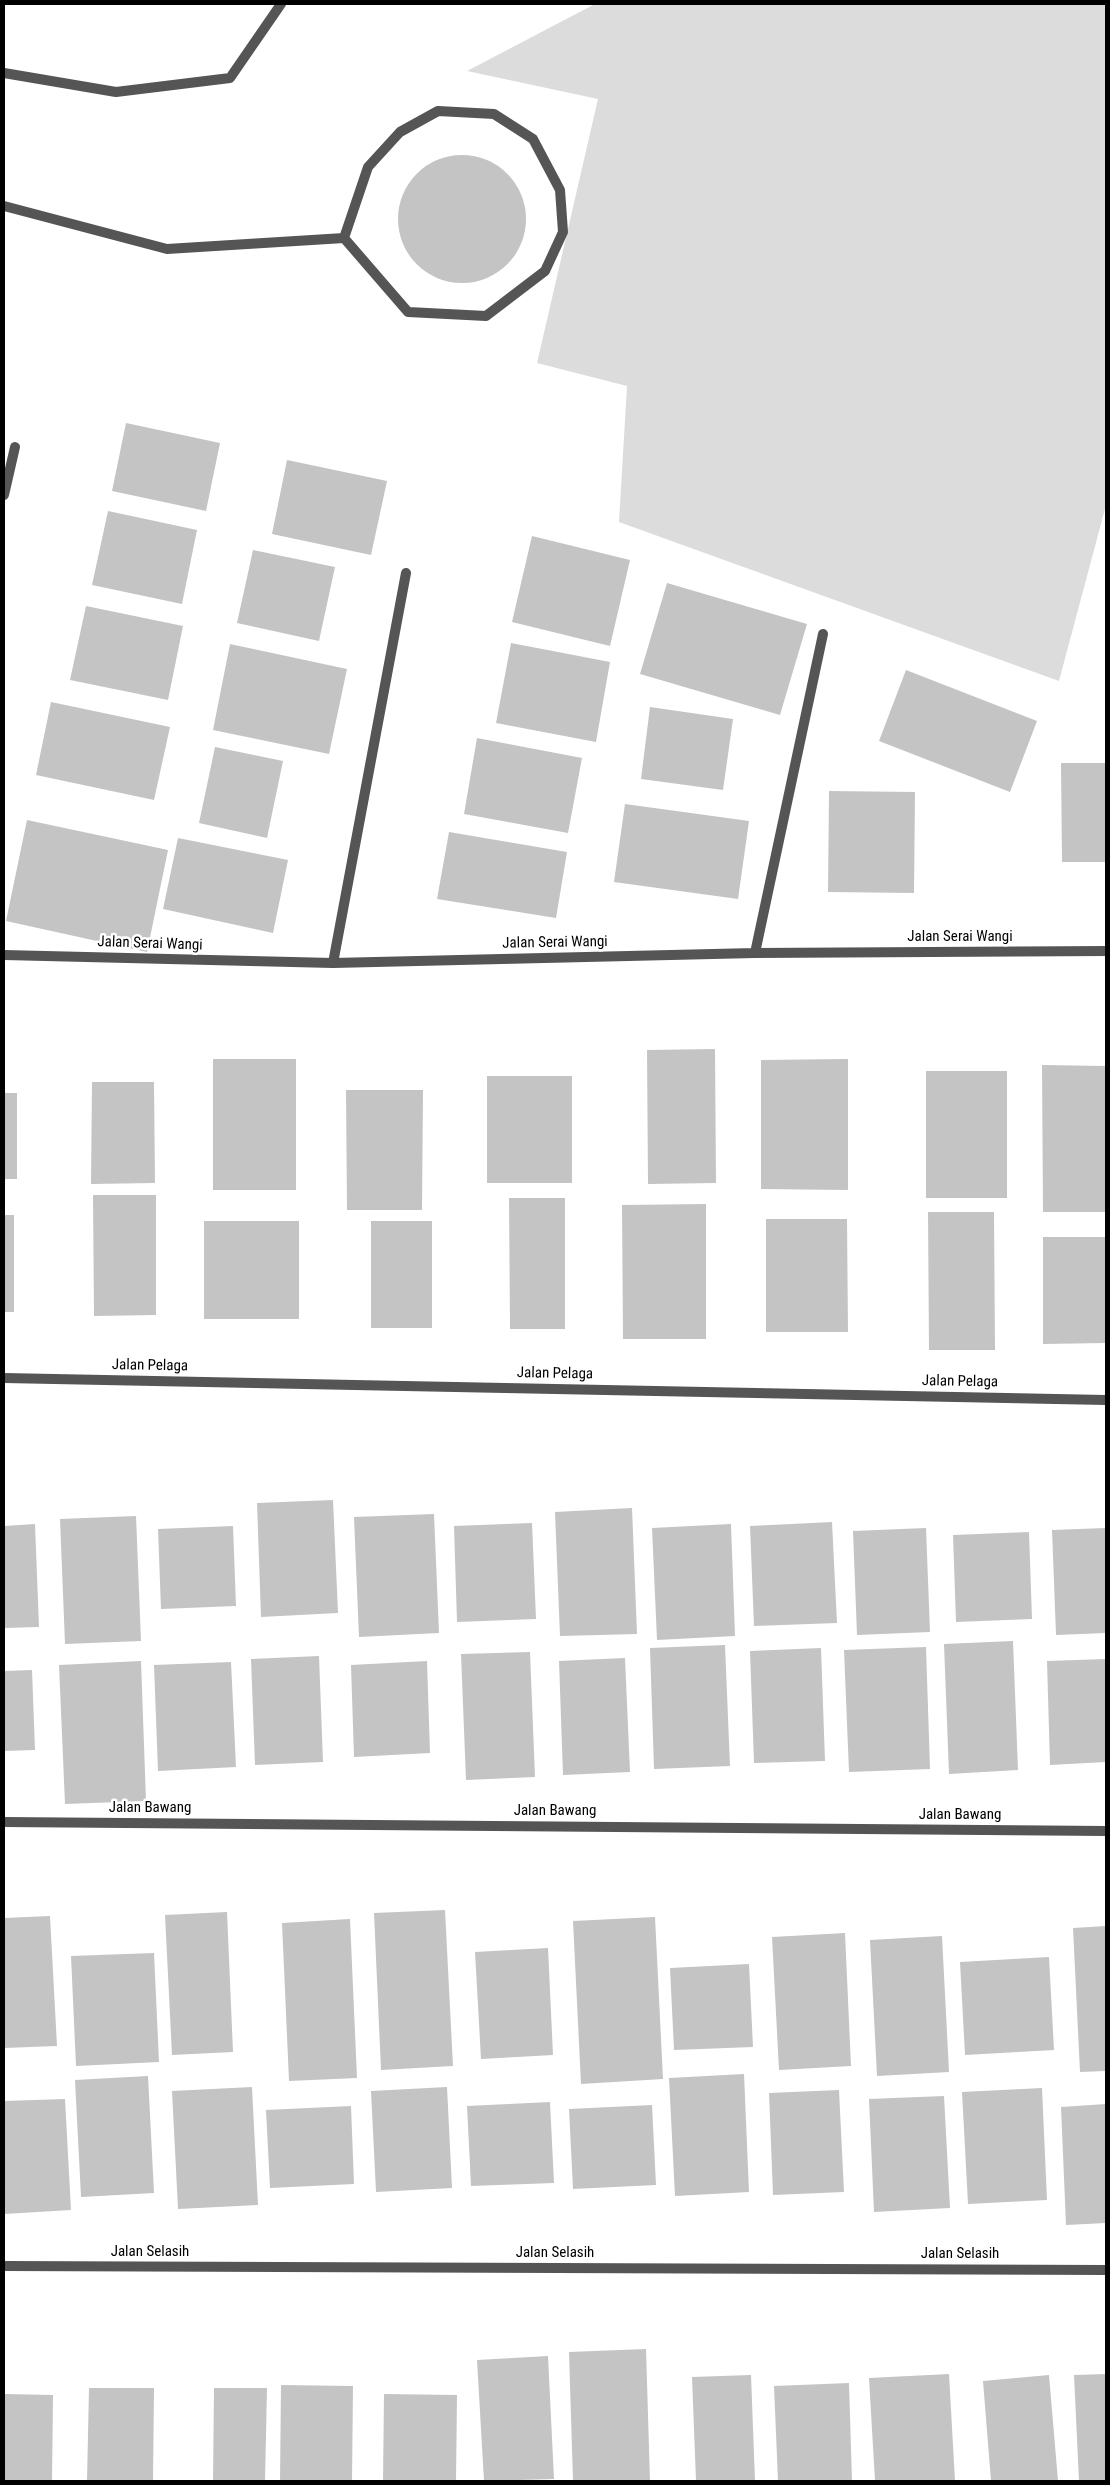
<!DOCTYPE html>
<html>
<head>
<meta charset="utf-8">
<style>
	body { margin:0 }
	#map { position:relative; width:1110px; height:2485px; overflow:hidden; background:#fff; font-family:"Roboto Condensed",sans-serif }
	canvas { display:block }
	.frame { position:absolute; inset:0; border:5px solid #000; pointer-events:none }
</style>
</head>
<body>
<div id="map">
<canvas width="1110" height="2485"></canvas>
<div class="frame"></div>
</div>
<script>
const g = document.querySelector('canvas').getContext('2d');
g.lineJoin = 'round';
function fillPath(path, color) { g.fillStyle = color; g.fill(path, 'evenodd'); }
const poly = rows => new Path2D(rows.map(r => 'M' + r).join(''));
function strokePath(path, color, width, dash) { g.strokeStyle = color; g.lineWidth = width; g.lineCap = dash ? 'butt' : 'round'; g.setLineDash(dash || []); g.stroke(path); }
function label(font, color, halo, rows, align = 'center') {
  g.font = font + ' "Roboto Condensed",sans-serif'; g.lineWidth = 5; g.setLineDash([]); g.textBaseline = 'middle'; g.strokeStyle = halo; g.fillStyle = color; for (const [text, x, y, turn = 0] of rows) {
    g.save(); g.translate(x, y); g.rotate((+turn || 0) * Math.PI / 180); g.textAlign = isNaN(turn) ? turn : align; if (halo) g.strokeText(text, 0, 0); g.fillText(text, 0, 0); g.restore();
  }
}
fillPath(poly([
	[595,4,1106,4,1106,505,1059,681,619,522,627,386,537,363,598,99,467,71]
]), '#dcdcdc');
fillPath(poly([
	'398 219a64 64 0 1 1 128 0a64 64 0 1 1-128 0Z',
	[126,423,220,443,206,511,112,491],
	[287,460,387,481,371,555,272,534],
	[108,511,197,530,182,604,92,585],
	[532,536,630,560,610,646,512,622],
	[253,550,335,567,319,641,237,623],
	[667,583,807,624,780,715,640,674],
	[86,606,183,626,168,700,70,680],
	[511,643,610,662,596,742,496,723],
	[230,644,347,669,329,754,213,730],
	[906,670,1037,721,1010,792,879,741],
	[51,702,170,727,154,800,36,775],
	[650,707,733,719,723,790,641,779],
	[477,738,582,758,568,833,464,814],
	[215,747,283,761,267,838,199,823],
	[1061,763,1106,763,1106,862,1062,862],
	[829,791,915,792,914,893,828,892],
	[625,804,749,821,738,899,614,882],
	[27,820,168,850,147,952,6,921],
	[449,832,567,852,556,918,437,899],
	[178,838,288,860,273,933,163,909],
	[715,1049,716,1183,648,1184,647,1050],
	[213,1059,296,1059,296,1190,213,1190],
	[848,1059,848,1190,761,1189,761,1060],
	[1042,1065,1106,1066,1106,1212,1043,1212],
	[926,1071,1007,1071,1007,1198,926,1198],
	[487,1076,572,1076,572,1183,487,1183],
	[92,1082,154,1082,155,1183,91,1184],
	[346,1090,423,1090,422,1210,347,1210],
	[4,1093,17,1093,17,1179,4,1179],
	[93,1195,156,1195,156,1315,94,1316],
	[509,1198,565,1198,565,1329,510,1329],
	[706,1204,706,1339,623,1339,622,1205],
	[928,1212,994,1212,995,1350,929,1350],
	[4,1215,14,1215,14,1312,4,1312],
	[766,1219,847,1219,848,1332,766,1332],
	[204,1221,299,1221,299,1319,204,1319],
	[371,1221,432,1221,432,1328,371,1328],
	[1043,1237,1106,1237,1106,1343,1043,1344],
	[333,1500,338,1613,261,1617,257,1503],
	[632,1508,637,1634,560,1636,555,1512],
	[434,1514,439,1633,359,1637,354,1517],
	[136,1516,141,1641,65,1644,60,1519],
	[832,1522,837,1623,754,1626,750,1526],
	[532,1523,536,1619,457,1622,454,1526],
	[35,1524,39,1627,4,1628,4,1526],
	[731,1524,735,1636,657,1640,652,1528],
	[233,1526,236,1606,161,1609,158,1529],
	[926,1528,930,1632,857,1635,853,1531],
	[1106,1528,1106,1633,1056,1635,1052,1530],
	[1029,1532,1032,1619,956,1622,953,1535],
	[1013,1641,1018,1770,949,1774,944,1644],
	[725,1645,730,1766,654,1769,650,1648],
	[926,1647,930,1769,849,1772,844,1650],
	[821,1648,825,1761,754,1763,750,1651],
	[530,1652,535,1777,466,1780,461,1654],
	[319,1656,323,1762,255,1765,251,1659],
	[625,1658,630,1772,563,1775,559,1661],
	[1106,1659,1106,1762,1050,1765,1047,1661],
	[141,1661,146,1801,65,1804,59,1665],
	[427,1661,430,1753,354,1757,351,1665],
	[231,1662,236,1767,158,1771,154,1665],
	[32,1670,35,1750,4,1751,4,1671],
	[445,1910,453,2066,381,2070,374,1913],
	[227,1912,233,2052,172,2055,165,1915],
	[50,1916,57,2046,4,2048,4,1918],
	[655,1917,663,2079,581,2084,573,1921],
	[350,1919,357,2078,289,2081,282,1923],
	[1106,1926,1106,2071,1080,2072,1073,1928],
	[845,1933,851,2066,779,2070,772,1937],
	[942,1936,949,2072,877,2076,870,1940],
	[548,1948,553,2055,481,2059,475,1952],
	[154,1953,159,2062,76,2066,71,1956],
	[1049,1957,1054,2050,965,2055,960,1962],
	[749,1964,753,2047,674,2050,670,1968],
	[744,2074,749,2192,675,2196,669,2078],
	[148,2076,154,2193,81,2197,75,2080],
	[252,2087,258,2205,178,2209,172,2091],
	[447,2087,452,2188,376,2192,371,2091],
	[1042,2088,1047,2200,968,2204,962,2092],
	[839,2090,844,2192,773,2195,769,2093],
	[944,2096,950,2208,874,2212,869,2099],
	[65,2099,71,2210,4,2214,4,2101],
	[550,2102,554,2183,471,2186,467,2106],
	[1106,2104,1106,2223,1066,2225,1061,2107],
	[652,2105,656,2185,573,2189,569,2109],
	[351,2106,354,2184,270,2188,266,2110],
	[646,2349,650,2481,573,2481,569,2352],
	[548,2356,554,2479,484,2481,477,2360],
	[949,2374,955,2481,875,2481,869,2378],
	[1106,2374,1106,2481,1079,2481,1074,2375],
	[751,2375,755,2481,696,2481,692,2377],
	[1049,2375,1058,2481,991,2481,983,2381],
	[849,2383,852,2481,778,2481,774,2386],
	[281,2385,353,2386,352,2481,280,2481],
	[89,2388,154,2388,153,2481,87,2481],
	[214,2388,267,2388,265,2481,213,2481],
	[4,2394,53,2395,52,2481,4,2481],
	[384,2394,457,2395,456,2481,383,2481]
]), '#c4c4c4');
strokePath(poly([
	[4,73,116,92,230,78,281,4],
	[438,111,494,114,533,139,560,190,563,232,545,271,486,316,408,312,344,238,368,167,400,132,438,111],
	[4,206,167,249,344,238]
]), '#555', 10);
strokePath(poly([
	[4,495,15,447],
	[755,953,823,634],
	[4,955,333,963,755,953,1106,951],
	[333,963,406,573],
	[4,1378,1106,1400],
	[4,1822,1106,1831],
	[4,2266,1106,2270]
]), '#555', 10);
label('15px', '#000', '#fff', [
	["Jalan Serai Wangi",960,937],
	["Jalan Serai Wangi",555,943,-1],
	["Jalan Serai Wangi",150,944,2],
	["Jalan Pelaga",150,1366,1],
	["Jalan Pelaga",555,1374,1],
	["Jalan Pelaga",960,1382,1],
	["Jalan Bawang",150,1808],
	["Jalan Bawang",555,1811],
	["Jalan Bawang",960,1815],
	["Jalan Selasih",150,2252],
	["Jalan Selasih",555,2253],
	["Jalan Selasih",960,2254]
]);
</script>
</body>
</html>
